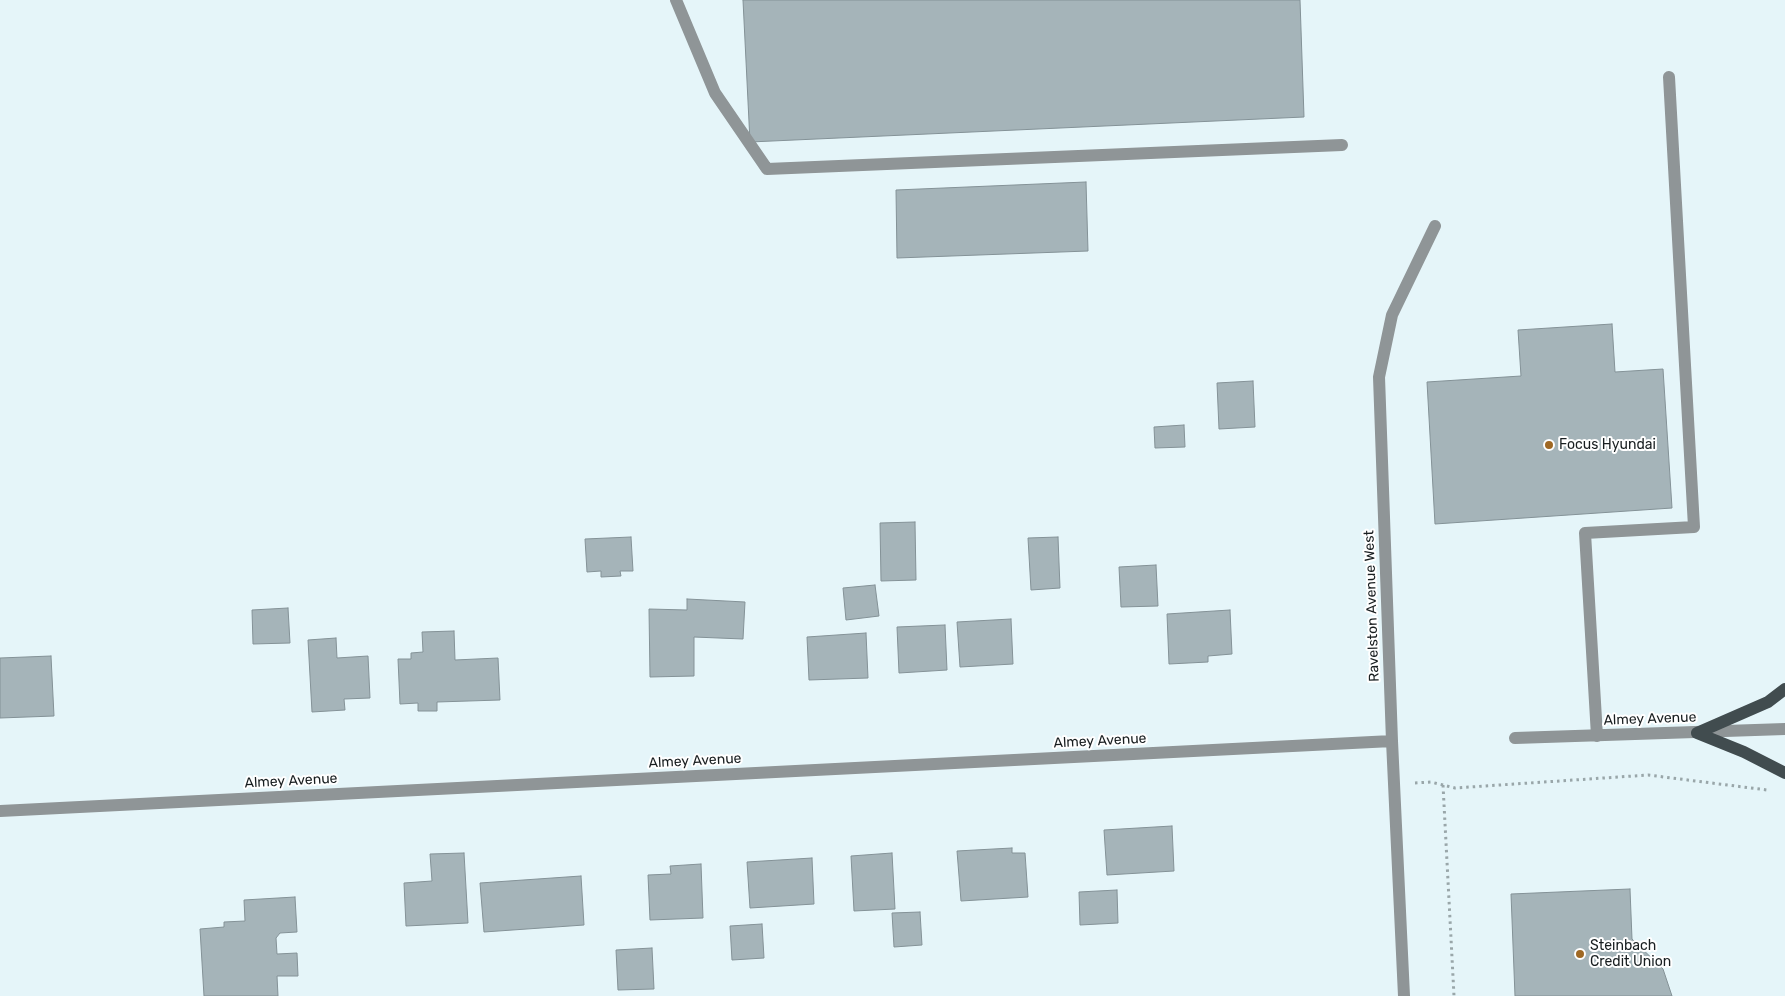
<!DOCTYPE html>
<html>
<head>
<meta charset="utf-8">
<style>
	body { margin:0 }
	canvas { display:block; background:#e5f5f9 }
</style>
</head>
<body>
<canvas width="1785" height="996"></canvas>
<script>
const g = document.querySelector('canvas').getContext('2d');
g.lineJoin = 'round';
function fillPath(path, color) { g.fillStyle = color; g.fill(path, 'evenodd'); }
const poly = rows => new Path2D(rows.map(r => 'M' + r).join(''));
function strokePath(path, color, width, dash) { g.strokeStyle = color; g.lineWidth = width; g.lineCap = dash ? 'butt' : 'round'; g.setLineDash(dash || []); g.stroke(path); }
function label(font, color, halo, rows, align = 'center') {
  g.font = font + ' Rubik,sans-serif'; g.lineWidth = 4; g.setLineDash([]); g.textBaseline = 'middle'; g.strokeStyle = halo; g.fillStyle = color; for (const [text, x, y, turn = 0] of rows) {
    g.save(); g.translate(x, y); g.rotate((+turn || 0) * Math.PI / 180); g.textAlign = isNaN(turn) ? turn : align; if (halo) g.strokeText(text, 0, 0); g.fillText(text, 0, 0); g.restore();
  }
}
const building = poly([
	[743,0,1300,0,1304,117,750,142,743,0],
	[1086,182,1088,251,897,258,896,190,1086,182],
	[1612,324,1615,372,1663,369,1672,508,1435,524,1427,382,1521,376,1518,330,1612,324],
	[1253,381,1255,427,1219,429,1217,383,1253,381],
	[1184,425,1185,447,1155,448,1154,427,1184,425],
	[915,522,916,580,881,581,880,523,915,522],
	[631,537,633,571,620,571,621,576,601,577,601,571,587,572,585,539,631,537],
	[1058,537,1060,588,1031,590,1028,538,1058,537],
	[1156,565,1158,606,1121,607,1119,567,1156,565],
	[875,585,879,616,846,620,843,588,875,585],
	[687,599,745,602,743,639,694,637,694,676,650,677,649,609,687,610,687,599],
	[288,608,290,643,253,644,252,610,288,608],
	[1230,610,1232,654,1208,656,1208,662,1169,664,1167,614,1230,610],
	[1011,619,1013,664,960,667,957,622,1011,619],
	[945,625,947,670,899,673,897,627,945,625],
	[454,631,455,660,498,658,500,700,437,702,437,711,418,711,418,703,400,704,398,659,411,659,411,653,423,652,422,632,454,631],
	[866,633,868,678,809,680,807,637,866,633],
	[336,638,337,658,368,656,370,698,344,699,345,710,312,712,308,640,336,638],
	[51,656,54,716,0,718,0,658,51,656],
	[1172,826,1174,871,1107,875,1104,830,1172,826],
	[1012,848,1012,853,1025,853,1028,897,961,901,957,851,1012,848],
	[464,853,468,923,406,926,404,883,432,881,430,854,464,853],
	[892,853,895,909,854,911,851,856,892,853],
	[812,858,814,904,750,908,747,862,812,858],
	[701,864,703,918,650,920,648,875,671,874,670,866,701,864],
	[581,876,584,925,484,932,480,883,581,876],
	[1630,889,1632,939,1663,969,1672,996,1515,996,1511,894,1630,889],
	[1117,890,1118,923,1080,925,1079,892,1117,890],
	[295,897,297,932,280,933,276,938,277,954,297,953,298,976,277,976,278,996,204,996,200,929,224,927,224,922,245,921,244,900,295,897],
	[920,912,922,945,894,947,892,913,920,912],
	[762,924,764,958,732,960,730,926,762,924],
	[652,948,654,989,618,990,616,950,652,948]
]);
fillPath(building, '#a5b4b9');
strokePath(building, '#849297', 1);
strokePath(poly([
	[1415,783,1431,782,1455,788,1648,775,1767,790],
	[1443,785,1454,996]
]), '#99a6a9', 3, [2.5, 4]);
strokePath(poly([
	[676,0,715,93,767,169,1342,145],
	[1597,736,1585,533,1694,527,1669,77],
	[1515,738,1785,729],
	[0,811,1392,741],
	[1404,996,1392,741,1379,377,1392,315,1435,226]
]), '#8f9597', 12);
strokePath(poly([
	[1697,733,1768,702,1785,689],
	[1697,733,1744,752,1785,773]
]), '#414c4f', 12);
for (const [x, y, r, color] of [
	[1549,445,5,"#9f6824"],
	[1580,954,5,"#9f6824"]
]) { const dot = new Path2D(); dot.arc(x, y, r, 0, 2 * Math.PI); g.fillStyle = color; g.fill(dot); strokePath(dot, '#fff', 2); }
label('14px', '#181e20', '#fff', [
	["Focus Hyundai",1559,445],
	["Steinbach",1590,946],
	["Credit Union",1590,962]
], 'left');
label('14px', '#181e20', '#fff', [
	["Ravelston Avenue West",1372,606,-92],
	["Almey Avenue",1650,719,-2],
	["Almey Avenue",1100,741,-3],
	["Almey Avenue",695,761,-3],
	["Almey Avenue",291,781,-3]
]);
</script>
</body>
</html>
